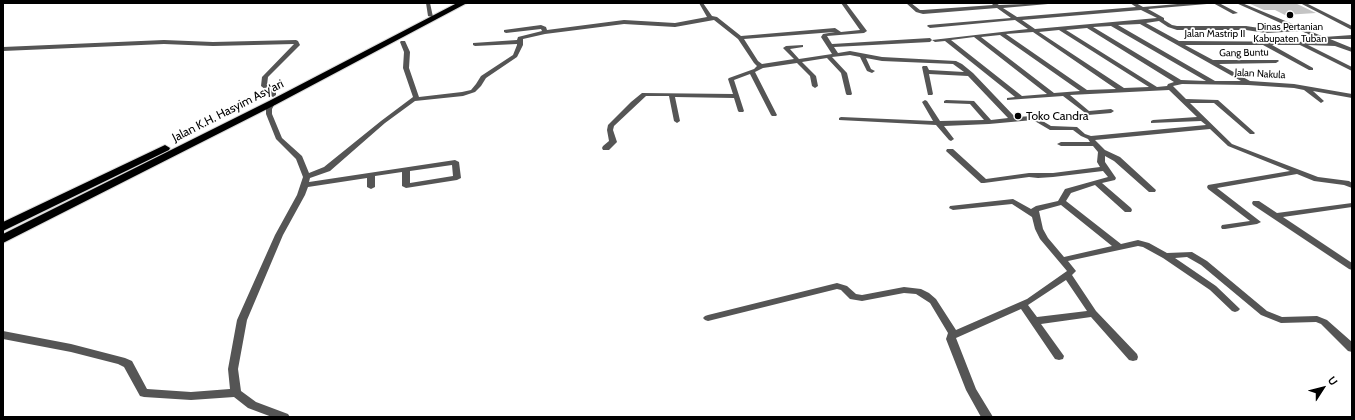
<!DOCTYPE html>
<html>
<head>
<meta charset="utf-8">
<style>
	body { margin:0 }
	#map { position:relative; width:1355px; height:420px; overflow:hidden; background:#fff; font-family:Cabin,sans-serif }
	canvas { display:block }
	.frame { position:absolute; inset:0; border:4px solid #000; pointer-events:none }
	.north { position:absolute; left:1303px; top:368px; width:40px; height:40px; -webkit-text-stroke:3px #fff; paint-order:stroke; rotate:54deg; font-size:11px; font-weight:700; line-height:16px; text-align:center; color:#000 }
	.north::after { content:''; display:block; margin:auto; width:14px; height:18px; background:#000; clip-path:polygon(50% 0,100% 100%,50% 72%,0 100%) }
</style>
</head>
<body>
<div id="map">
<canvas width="1355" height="420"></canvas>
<div class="frame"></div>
<div class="north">U</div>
</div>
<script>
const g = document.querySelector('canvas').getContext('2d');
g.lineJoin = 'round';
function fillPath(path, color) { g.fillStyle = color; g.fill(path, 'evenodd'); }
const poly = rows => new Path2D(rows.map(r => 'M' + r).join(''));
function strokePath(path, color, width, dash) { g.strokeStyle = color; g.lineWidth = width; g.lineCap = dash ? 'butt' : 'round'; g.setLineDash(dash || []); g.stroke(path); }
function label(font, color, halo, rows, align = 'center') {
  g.font = font + ' Cabin,sans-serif'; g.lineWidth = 3.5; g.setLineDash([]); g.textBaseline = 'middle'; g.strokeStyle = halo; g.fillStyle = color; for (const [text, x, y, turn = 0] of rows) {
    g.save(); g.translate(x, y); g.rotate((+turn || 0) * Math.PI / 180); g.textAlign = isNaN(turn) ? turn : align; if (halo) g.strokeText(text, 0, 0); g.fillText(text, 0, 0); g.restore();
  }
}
fillPath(poly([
	[1248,3,1295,3,1316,13,1285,15,1275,10,1264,10]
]), '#c4c4c4');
const highway = poly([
	[457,3,467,3,275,105,3,243,3,234,269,101,457,3],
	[165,145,170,148,169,150,3,231,3,222,165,145]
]);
strokePath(highway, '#dbdbdb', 2);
fillPath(poly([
	[426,3,430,3,433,17,428,16,426,3],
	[699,3,703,3,712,16,717,17,741,36,835,28,841,32,860,30,841,3,846,3,867,31,864,33,827,36,832,44,930,38,932,40,1028,29,1015,20,930,28,927,26,928,25,1011,18,997,8,923,14,916,12,906,3,911,3,920,10,923,10,993,5,991,3,996,3,999,5,1050,3,1048,4,1003,8,1017,17,1136,7,1130,3,1136,3,1143,7,1189,3,1209,3,1207,4,1148,9,1164,18,1164,20,1172,25,1177,26,1246,26,1266,29,1294,29,1236,3,1242,3,1324,37,1352,35,1352,39,1330,39,1352,48,1352,52,1335,46,1308,45,1352,67,1352,71,1300,45,1272,45,1313,68,1313,70,1309,70,1263,45,1185,45,1213,60,1278,60,1279,61,1276,63,1219,64,1250,81,1294,84,1352,94,1352,98,1313,91,1324,101,1321,103,1304,90,1294,88,1248,85,1182,84,1173,86,1186,99,1218,100,1255,133,1254,134,1250,134,1214,103,1190,103,1232,144,1318,177,1349,181,1352,183,1352,188,1344,185,1314,181,1297,174,1217,188,1261,222,1257,224,1225,229,1222,229,1221,227,1222,225,1250,221,1208,189,1207,187,1208,185,1290,171,1228,146,1210,129,1095,140,1105,150,1120,157,1156,190,1155,192,1149,192,1114,161,1105,156,1105,162,1116,178,1115,180,1102,183,1131,208,1132,210,1131,212,1125,212,1095,185,1071,193,1066,201,1121,244,1138,240,1149,243,1167,253,1192,252,1207,261,1267,311,1282,317,1317,316,1327,320,1352,342,1352,352,1348,351,1321,324,1316,322,1281,323,1261,315,1201,265,1187,257,1175,258,1216,286,1240,309,1238,311,1235,312,1232,311,1210,290,1163,258,1143,247,1138,246,1068,261,1076,271,1072,275,1096,311,1137,354,1138,357,1137,360,1133,361,1129,360,1091,317,1041,324,1064,356,1063,359,1059,360,1055,359,1021,309,956,338,976,389,993,417,981,417,966,390,946,339,948,333,930,303,916,294,904,293,862,301,850,299,841,290,837,289,708,321,705,320,703,318,705,316,708,315,837,283,847,286,856,294,862,295,904,287,921,289,929,293,936,299,956,330,1027,299,1067,271,1040,239,1035,229,1032,217,1012,204,953,210,949,208,950,206,1013,199,1031,209,1036,206,1058,201,1065,189,1108,177,1103,171,1053,177,1038,178,1029,177,984,183,981,183,946,151,947,149,953,149,986,179,1029,173,1053,173,1100,167,1097,162,1098,152,1093,146,1061,146,1057,144,1061,142,1090,142,1088,139,1081,136,1073,130,1050,130,1033,120,989,124,944,126,954,139,951,141,949,140,936,125,839,120,839,118,841,117,933,121,922,102,925,100,927,101,940,121,984,120,970,104,944,103,944,101,946,100,974,101,991,120,1008,118,968,76,929,74,933,94,932,95,928,95,922,67,923,66,927,66,929,70,964,72,953,64,882,61,866,58,871,69,875,71,872,73,867,71,860,57,850,55,832,57,847,73,852,94,851,95,847,95,846,94,841,73,827,58,802,62,816,76,818,86,815,88,812,86,810,76,797,63,763,68,755,72,777,115,776,116,772,116,771,115,750,74,734,80,744,111,743,112,739,112,738,111,734,98,675,97,680,121,677,123,674,121,669,96,646,96,614,126,613,130,617,142,609,150,603,150,602,148,603,146,609,141,607,130,608,125,631,102,642,93,733,94,728,79,729,78,754,69,757,66,754,63,738,39,714,20,675,27,624,24,545,34,523,39,523,45,517,57,486,78,481,86,475,92,463,96,415,101,385,123,330,171,310,178,309,182,455,160,459,162,461,178,457,180,406,188,402,186,402,172,375,176,375,187,371,189,367,187,367,178,308,187,305,195,283,235,247,320,238,369,241,391,256,402,288,414,290,417,272,417,248,408,234,397,191,400,144,397,140,396,124,367,118,364,71,352,3,339,3,331,71,344,125,358,132,361,147,389,191,392,230,389,228,369,237,320,275,235,297,195,303,177,296,159,276,139,266,114,266,109,270,102,272,101,275,103,272,109,272,114,282,138,302,156,309,173,324,167,381,121,413,97,403,68,404,52,400,42,401,41,405,41,410,52,409,68,419,97,462,92,471,90,476,84,481,76,513,55,517,45,517,44,475,46,473,45,473,43,517,40,518,37,542,31,541,29,506,33,504,32,504,30,541,25,546,27,547,30,624,20,675,23,707,17,699,3],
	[1141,10,1157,18,1035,29,1022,20,1141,10],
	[1159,21,1168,27,1177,30,1246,30,1266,33,1301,31,1327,42,1179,41,1146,23,1159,21],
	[1140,24,1241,81,1215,81,1118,25,1140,24],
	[1111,26,1206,81,1181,80,1093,27,1111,26],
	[1087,28,1174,82,1168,84,1167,86,1157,87,1066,30,1087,28],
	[1059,30,1149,87,1124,88,1039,32,1059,30],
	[834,32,835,32,823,34,821,37,832,54,799,59,790,49,803,47,803,45,786,46,783,48,794,59,762,64,758,61,744,39,834,32],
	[1033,32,1116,89,1087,90,1006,34,1033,32],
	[1000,35,1080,91,1054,93,981,37,1000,35],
	[974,37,1047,94,1022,96,951,40,974,37],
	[932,40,935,42,945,41,1015,97,1007,98,1007,100,1063,96,1088,115,1111,113,1114,111,1111,109,1089,111,1070,95,1169,90,1197,117,1153,120,1151,121,1151,123,1201,121,1206,125,1091,136,1085,134,1077,127,1051,126,1034,116,1015,117,973,73,962,64,956,61,882,57,850,51,838,53,834,47,930,42,932,40],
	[452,165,453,176,410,183,410,171,452,165],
	[1061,205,1112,246,1064,257,1048,238,1043,229,1039,211,1061,205],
	[1066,280,1087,311,1037,317,1028,305,1066,280],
	[1213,3,1219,3,1238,13,1233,14,1213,3],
	[1300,3,1306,3,1352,26,1352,30,1300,3],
	[164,40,213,42,296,40,298,41,300,45,268,77,267,85,276,92,276,95,273,97,271,96,270,93,261,86,262,77,294,44,213,46,164,44,3,51,3,47,164,40],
	[1253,201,1259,201,1277,213,1352,203,1352,207,1283,217,1352,263,1352,270,1349,269,1253,205,1252,203,1253,201]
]), '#555');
fillPath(highway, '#000');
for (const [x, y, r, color] of [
	[1290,15,4,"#000"],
	[1018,116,4,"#000"]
]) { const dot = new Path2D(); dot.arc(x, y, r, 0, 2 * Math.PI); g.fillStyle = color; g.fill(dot); strokePath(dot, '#fff', 1.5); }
label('10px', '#000', '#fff', [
	["Dinas Pertanian",1290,27],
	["Kabupaten Tuban",1290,39]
]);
label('10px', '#000', '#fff', [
	["Jalan Mastrip II",1215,34],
	["Gang Buntu",1244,53,-1],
	["Jalan Nakula",1260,74,3]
]);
label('12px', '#000', '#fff', [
	["Jalan K.H. Hasyim Asy'ari",228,111,-27]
]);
label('12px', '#000', '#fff', [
	["Toko Candra",1026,116]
], 'left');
</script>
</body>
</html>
